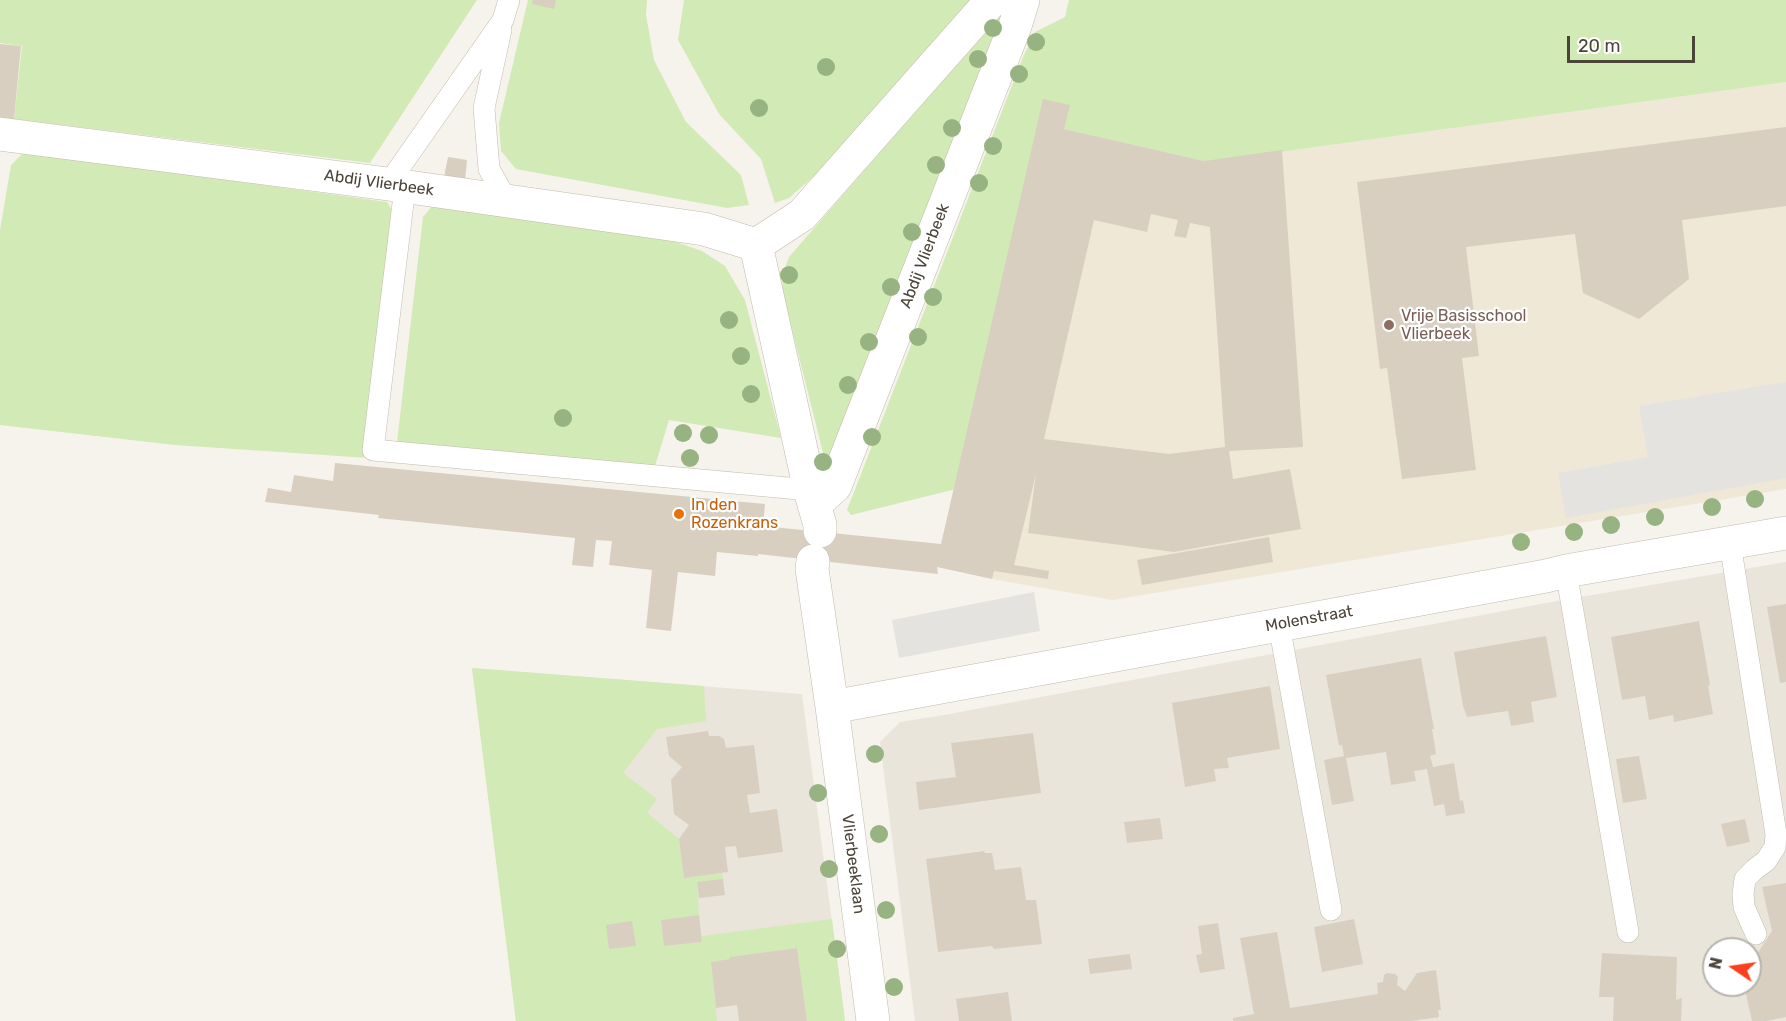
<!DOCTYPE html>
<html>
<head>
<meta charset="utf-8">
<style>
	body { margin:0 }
	#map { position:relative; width:1786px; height:1021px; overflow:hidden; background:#f6f3ec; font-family:Rubik,sans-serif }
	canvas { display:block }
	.north { position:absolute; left:1702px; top:937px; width:60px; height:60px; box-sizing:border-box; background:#fff; border:2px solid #b7b4b0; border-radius:50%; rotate:283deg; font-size:16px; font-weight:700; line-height:24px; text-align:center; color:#4b4439 }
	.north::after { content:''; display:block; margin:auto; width:21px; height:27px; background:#fc3f1d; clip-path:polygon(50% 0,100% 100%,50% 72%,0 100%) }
	.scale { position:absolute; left:1567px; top:36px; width:128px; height:27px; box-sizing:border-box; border:3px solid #4b4439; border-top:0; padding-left:8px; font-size:18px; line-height:21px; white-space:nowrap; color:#4b4439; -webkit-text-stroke:4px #fff; paint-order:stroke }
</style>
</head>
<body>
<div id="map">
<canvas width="1786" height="1021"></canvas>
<div class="north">N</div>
<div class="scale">20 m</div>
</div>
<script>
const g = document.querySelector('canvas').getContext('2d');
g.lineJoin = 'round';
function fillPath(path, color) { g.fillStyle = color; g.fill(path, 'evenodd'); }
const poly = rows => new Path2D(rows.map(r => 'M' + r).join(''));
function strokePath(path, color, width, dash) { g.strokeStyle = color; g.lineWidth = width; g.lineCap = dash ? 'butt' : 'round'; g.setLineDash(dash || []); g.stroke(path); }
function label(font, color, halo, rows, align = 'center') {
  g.font = font + ' Rubik,sans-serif'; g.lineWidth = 4.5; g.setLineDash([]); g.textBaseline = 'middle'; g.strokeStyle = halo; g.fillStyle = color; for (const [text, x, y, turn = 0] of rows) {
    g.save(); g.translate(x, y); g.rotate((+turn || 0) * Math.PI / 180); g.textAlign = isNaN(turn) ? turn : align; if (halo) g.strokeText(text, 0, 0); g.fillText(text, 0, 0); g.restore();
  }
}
fillPath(poly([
	[1786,562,1786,1021,915,1021,880,742,900,722,944,715,1557,601],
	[1714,949,1750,949,1750,985,1714,985],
	[472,668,802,694,845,1021,516,1021]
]), '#eae5da');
fillPath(poly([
	[1786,82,1786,489,1112,600,997,580,938,566,1038,122,1287,151]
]), '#efe8d6');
fillPath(poly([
	[0,0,477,0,370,163,14,119,22,46,0,43],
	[528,0,647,0,646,15,654,60,686,122,741,175,749,205,727,208,516,169,501,151,499,123],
	[684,0,979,0,844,150,789,198,775,203,761,159,719,114,678,40],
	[1069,0,1786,0,1786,82,1287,151,1204,161,1038,123,956,489,851,515,847,510,1023,57,1035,32,1065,17],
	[1004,9,834,462,824,457,783,293,782,276,789,257],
	[24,152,387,202,401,225,369,458,175,445,0,425,0,230,11,165],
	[433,205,668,239,702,251,725,266,745,300,781,438,669,420,655,466,397,442,423,217],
	[472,668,704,686,706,721,657,729,623,773,657,799,647,813,679,839,684,877,722,873,723,879,697,883,699,915,661,920,664,946,702,942,702,936,832,919,845,1021,807,1021,797,948,731,957,730,959,711,962,717,1021,516,1021]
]), '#d2eab5');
fillPath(poly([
	[1786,382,1786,478,1566,518,1558,473,1648,457,1639,406],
	[1034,592,1040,631,899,658,892,620]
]), '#e5e3e0');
fillPath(poly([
	[533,0,556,0,554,9,532,4],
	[0,44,21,46,14,119,0,118],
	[1043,99,1070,105,1064,129,1204,161,1282,150,1303,447,1229,451,1233,479,1290,469,1301,529,1174,552,1028,533,1036,474,1014,565,1049,571,1048,579,994,571,992,579,937,567,938,574,758,554,758,556,717,552,715,576,678,572,671,631,646,628,652,570,609,565,612,541,596,540,593,567,572,565,575,538,378,518,379,515,265,502,268,488,291,492,294,475,333,481,335,463,765,504,763,526,941,544],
	[1151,214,1178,220,1174,236,1186,238,1190,223,1210,227,1225,447,1169,454,1044,439,1094,220,1147,232],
	[1786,127,1786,206,1682,220,1689,279,1639,319,1583,293,1575,234,1466,247,1479,356,1462,358,1476,470,1402,479,1387,368,1380,369,1357,182],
	[448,157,467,160,465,181,444,177],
	[1269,537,1273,562,1142,585,1137,560],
	[1786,604,1786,682,1780,683,1767,607],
	[1699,621,1710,685,1708,686,1713,714,1674,722,1673,715,1649,720,1645,696,1622,700,1611,637],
	[1546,636,1557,697,1531,702,1534,722,1511,726,1508,711,1467,717,1463,706,1454,652],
	[1421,658,1434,729,1432,729,1436,754,1430,756,1433,767,1454,763,1460,801,1463,800,1465,813,1446,816,1444,804,1434,806,1427,769,1414,771,1416,781,1391,785,1386,752,1346,758,1354,801,1332,805,1324,760,1344,756,1342,745,1339,746,1326,675],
	[1270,686,1280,749,1227,758,1229,768,1214,769,1216,781,1185,787,1172,703],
	[708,731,709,736,719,736,724,739,726,748,754,745,760,793,747,795,750,813,777,809,783,852,738,858,736,846,725,847,728,872,684,878,679,839,689,825,674,814,671,780,682,767,669,756,666,737],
	[1033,733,1041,793,919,810,916,782,956,777,951,743],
	[1639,756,1647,799,1623,803,1616,759],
	[1160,818,1163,839,1127,843,1124,822],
	[1745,819,1750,842,1727,847,1721,824],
	[984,851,985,853,992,853,995,870,1021,867,1026,900,1036,900,1042,944,994,949,992,946,938,952,926,859],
	[723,879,725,895,699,898,697,882],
	[1786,883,1786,1017,1766,1021,1752,1021,1744,985,1750,985,1750,965,1772,931,1762,887],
	[699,915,702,942,664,946,661,920],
	[1354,919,1363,964,1322,972,1314,927],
	[632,921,636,946,609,949,606,925],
	[1218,923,1225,969,1200,973,1196,955,1202,954,1198,926],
	[1277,932,1290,1008,1378,994,1377,983,1383,982,1384,975,1387,973,1395,974,1398,977,1397,985,1405,991,1417,973,1436,970,1441,1010,1438,1010,1439,1017,1411,1021,1233,1021,1233,1018,1254,1014,1240,938],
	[797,948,807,1021,739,1021,737,1005,716,1008,711,962,730,959,730,957],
	[1602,953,1677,957,1676,1000,1682,998,1681,1021,1613,1021,1614,997,1599,997],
	[1130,954,1132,969,1090,974,1088,959],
	[1008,992,1012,1021,959,1021,956,999]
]), '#d8cfc1');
const lane = poly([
	[501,30,484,108,489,169,507,201],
	[388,184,503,20,509,0],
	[405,187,373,450,810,490],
	[1730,543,1776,834,1775,847,1766,861,1755,869,1745,879,1743,894,1744,907,1756,934],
	[1566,571,1628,932],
	[1279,625,1331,910]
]);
const street = poly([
	[0,134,388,184,704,229,756,245],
	[756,245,802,215,992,0],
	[756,245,810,490,820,525,820,531],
	[814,505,835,486,1015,26,1023,0],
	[813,561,812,569,832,707,873,1021],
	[832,707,1546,576,1566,571,1786,533]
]);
strokePath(lane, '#c2bbae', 22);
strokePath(street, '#c2bbae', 34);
strokePath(lane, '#fff', 21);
strokePath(street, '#fff', 33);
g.fillStyle = '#97b381';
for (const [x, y] of [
	[993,28],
	[1036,42],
	[978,59],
	[826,67],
	[1019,74],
	[759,108],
	[952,128],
	[993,146],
	[936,165],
	[979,183],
	[912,232],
	[789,275],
	[891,287],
	[933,297],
	[729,320],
	[918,337],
	[869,342],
	[741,356],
	[848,385],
	[751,394],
	[563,418],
	[683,433],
	[709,435],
	[872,437],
	[690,458],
	[823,462],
	[1755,499],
	[1712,507],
	[1655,517],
	[1611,525],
	[1574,532],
	[1521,542],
	[875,754],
	[818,793],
	[879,834],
	[829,869],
	[886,910],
	[837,949],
	[894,987]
]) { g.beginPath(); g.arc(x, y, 9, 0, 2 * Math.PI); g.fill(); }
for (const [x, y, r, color] of [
	[1389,325,6,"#8d6e63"],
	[679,514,6,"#e8710a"]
]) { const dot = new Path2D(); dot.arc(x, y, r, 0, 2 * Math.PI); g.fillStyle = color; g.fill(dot); strokePath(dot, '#fff', 2); }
label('16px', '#4b4439', '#fff', [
	["Abdij Vlierbeek",379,183,8],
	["Abdij Vlierbeek",925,256,-69],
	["Molenstraat",1309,619,-10],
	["Vlierbeeklaan",853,864,83]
]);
label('16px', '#785e54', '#fff', [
	["Vrije Basisschool",1401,316],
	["Vlierbeek",1401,334]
], 'left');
label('16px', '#c56008', '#fff', [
	["In den",691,505],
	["Rozenkrans",691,523]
], 'left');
</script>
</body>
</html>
